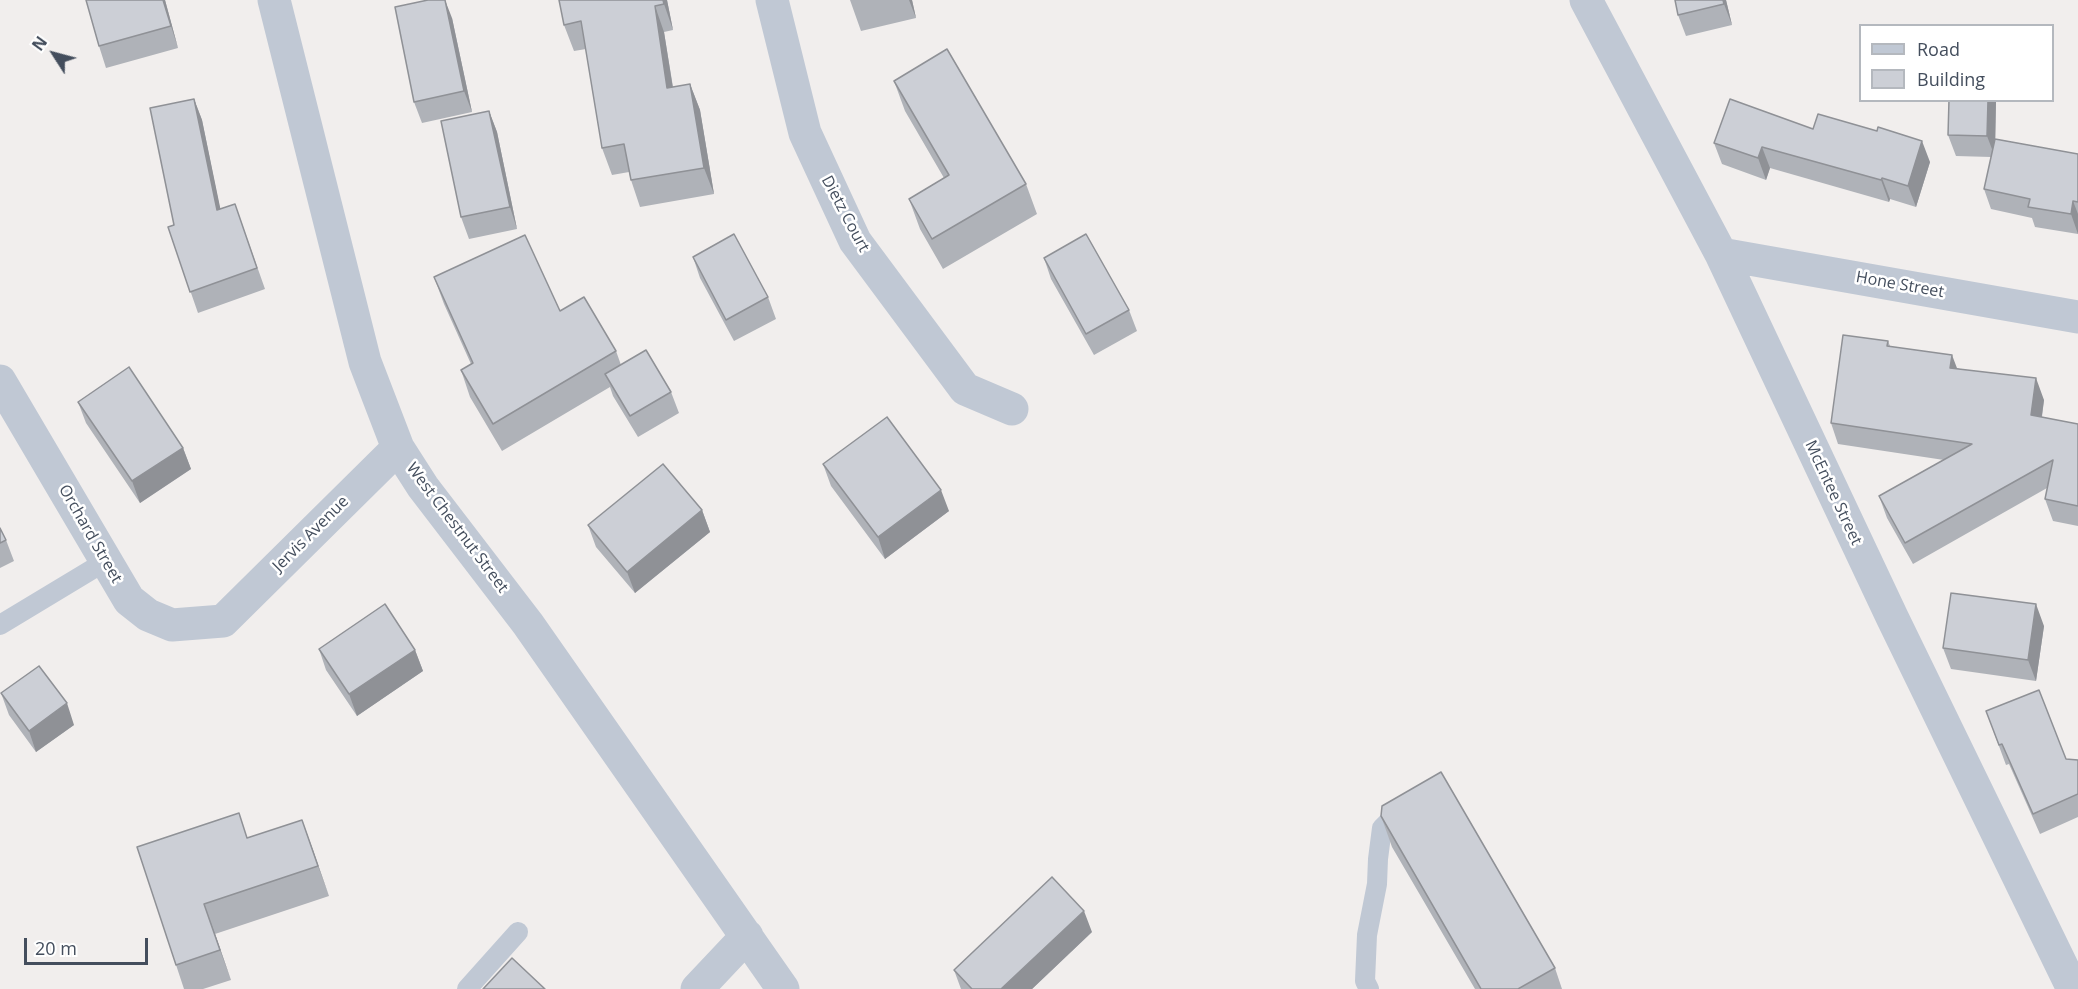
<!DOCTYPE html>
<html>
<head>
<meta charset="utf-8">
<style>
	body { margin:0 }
	#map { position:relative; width:2078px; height:989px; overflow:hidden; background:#f1eeed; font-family:"Open Sans",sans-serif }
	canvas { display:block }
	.legend { position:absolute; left:1859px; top:24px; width:195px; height:78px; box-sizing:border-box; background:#fff; border:2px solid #b4b8be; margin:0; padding:8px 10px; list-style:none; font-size:18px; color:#444e5d }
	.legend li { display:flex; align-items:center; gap:12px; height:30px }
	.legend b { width:30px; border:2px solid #b4b8be }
	.north { position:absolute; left:24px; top:24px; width:60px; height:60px; -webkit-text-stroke:4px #fff; paint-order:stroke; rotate:306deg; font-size:16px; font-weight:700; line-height:24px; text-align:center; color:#444e5d }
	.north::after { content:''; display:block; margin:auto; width:21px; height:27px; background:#444e5d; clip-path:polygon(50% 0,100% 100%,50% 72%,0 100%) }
	.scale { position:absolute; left:24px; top:938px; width:124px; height:27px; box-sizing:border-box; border:3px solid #444e5d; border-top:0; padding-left:8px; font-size:18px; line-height:21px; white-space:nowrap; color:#444e5d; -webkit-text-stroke:4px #fff; paint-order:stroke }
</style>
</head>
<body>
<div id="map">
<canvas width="2078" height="989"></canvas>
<ul class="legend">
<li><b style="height:8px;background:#c0c8d4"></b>Road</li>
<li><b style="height:16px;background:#cccfd6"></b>Building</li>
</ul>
<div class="north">N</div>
<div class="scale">20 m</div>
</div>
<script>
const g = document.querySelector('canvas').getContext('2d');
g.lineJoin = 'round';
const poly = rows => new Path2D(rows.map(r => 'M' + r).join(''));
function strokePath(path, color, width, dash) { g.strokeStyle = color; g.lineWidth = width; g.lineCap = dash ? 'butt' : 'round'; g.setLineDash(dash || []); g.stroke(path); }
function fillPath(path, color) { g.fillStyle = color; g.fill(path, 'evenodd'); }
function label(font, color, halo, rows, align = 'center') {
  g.font = font + ' "Open Sans",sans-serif'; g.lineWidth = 5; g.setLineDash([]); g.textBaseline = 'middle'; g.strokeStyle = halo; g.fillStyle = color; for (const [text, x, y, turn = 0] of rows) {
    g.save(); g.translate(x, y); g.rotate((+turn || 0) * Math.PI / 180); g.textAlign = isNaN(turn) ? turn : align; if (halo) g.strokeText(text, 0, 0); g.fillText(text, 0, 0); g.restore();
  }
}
strokePath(poly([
	[0,625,106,561],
	[467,989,518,932],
	[1369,989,1365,981,1367,935,1377,884,1378,859,1382,828,1403,807]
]), '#c0c8d4', 20);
strokePath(poly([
	[274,0,365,362,398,448,423,487,528,624,783,989],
	[772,0,805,133,855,241,965,389,1012,409],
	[1586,0,1721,254,1892,617,2073,989],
	[1721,254,2078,317],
	[0,381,129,600,148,615,172,625,223,621,398,448],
	[697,989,747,936]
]), '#c0c8d4', 33);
fillPath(poly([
	[165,0,178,48,106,68,99,46],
	[667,0,673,30,664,32,673,87,690,84,700,110,714,194,640,207,631,180,629,172,612,175,602,148,586,49,574,51,564,25],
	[850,0,912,0,916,18,861,31],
	[1726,0,1732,25,1686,36,1678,15],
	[452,18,472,112,422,123,414,102],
	[894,81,1026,184,1037,214,943,269,920,229,909,199,944,178,905,111],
	[194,99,202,120,220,209,235,204,265,289,198,313,168,227,174,225],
	[1949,100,1996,100,1995,139,2078,154,2078,234,2035,227,2032,218,1991,209,1984,189,1991,157,1956,156,1948,135],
	[489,111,497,132,517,229,469,239,461,217],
	[1813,129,1930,162,1916,207,1890,199,1889,202,1770,168,1766,180,1722,164,1714,143],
	[693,257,768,297,776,319,734,341,700,278],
	[1044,258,1129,310,1137,331,1094,355,1051,279],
	[434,277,560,311,616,351,621,365,671,392,679,413,638,437,613,396,610,387,502,451,470,397,461,370,471,364,444,304],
	[1888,341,1890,346,1957,368,2044,400,2042,417,2078,424,2078,526,2053,521,2045,499,2047,488,1913,564,1887,518,1879,496,1944,460,1838,444,1831,423],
	[78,402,183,448,191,469,140,503,86,423],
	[823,464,949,511,885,559,831,486],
	[702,510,710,532,635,593,596,547,588,525],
	[0,528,6,540,14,561,0,568],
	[2044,626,2036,681,1951,669,1943,648],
	[319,649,415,650,423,671,357,716,326,670],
	[1,693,74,725,36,752,9,715],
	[1986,711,2066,759,2078,760,2078,817,2040,834,2009,764,2006,765],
	[1381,816,1555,968,1562,989,1475,989,1392,847],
	[302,820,329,896,215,934,231,980,203,989,184,989,137,847,248,838],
	[1092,932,1032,989,961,989,954,970]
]), '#afb2b8');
fillPath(poly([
	[163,0,165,0,178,48,171,26],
	[445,0,452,18,472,112,464,91],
	[663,0,667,0,673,30,664,4],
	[909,0,912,0,916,18],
	[1723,0,1726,0,1732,25,1724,4],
	[655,6,664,32,677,114,667,88],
	[690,84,700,110,714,194,704,168],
	[194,99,202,120,225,231,217,210],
	[1988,100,1996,100,1995,157,1987,136],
	[489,111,497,132,517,229,510,207],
	[1922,141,1930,162,1916,207,1908,186],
	[1762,147,1770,168,1766,180,1758,158],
	[1882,178,1890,199,1889,202,1881,180],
	[2073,201,2078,214,2078,234,2071,214],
	[1952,355,1960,376,1950,368],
	[2036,378,2044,400,2039,436,2031,415],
	[183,448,191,469,140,503,132,481],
	[941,490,949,511,885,559,878,537],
	[702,510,710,532,635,593,627,572],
	[2036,604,2044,626,2036,681,2028,660],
	[415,650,423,671,357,716,349,694],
	[67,703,74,725,36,752,29,731],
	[302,820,313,850,329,896,318,866],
	[204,904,215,934,231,980,220,950],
	[1084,911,1092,932,1032,989,1001,989]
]), '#8f9196');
const building = poly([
	[86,0,163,0,171,26,99,46,86,0],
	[428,0,445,0,464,91,414,102,395,7,428,0],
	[559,0,663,0,664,4,655,6,667,88,690,84,704,168,631,180,624,144,602,148,581,21,564,25,559,0],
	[1675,0,1723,0,1724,4,1678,15,1675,0],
	[947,49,1026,184,932,239,909,199,949,175,894,81,947,49],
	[194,99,217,210,235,204,257,268,190,292,168,227,174,225,150,108,194,99],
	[1730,99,1813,129,1818,114,1877,131,1878,127,1922,141,1908,186,1882,178,1881,180,1762,147,1758,158,1714,143,1730,99],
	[1949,100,1988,100,1987,136,1948,135,1949,100],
	[489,111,510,207,461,217,441,121,489,111],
	[1995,139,2078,154,2078,202,2073,201,2071,214,2028,207,2030,199,1984,189,1995,139],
	[734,234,768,297,726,320,693,257,734,234],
	[1086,234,1129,310,1086,334,1044,258,1086,234],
	[525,235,560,311,584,297,616,351,493,424,461,370,473,363,434,277,525,235],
	[1843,335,1888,341,1887,346,1952,355,1950,368,2036,378,2031,415,2078,424,2078,506,2045,499,2053,460,1905,543,1879,496,1972,444,1831,423,1843,335],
	[646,350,671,392,630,416,605,374,646,350],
	[129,367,183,448,132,481,78,402,129,367],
	[887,417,941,490,878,537,823,464,887,417],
	[663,464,702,510,627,572,588,525,663,464],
	[0,528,6,540,0,543,0,528],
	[1951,593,2036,604,2028,660,1943,648,1951,593],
	[385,604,415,650,349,694,319,649,385,604],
	[39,666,67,703,29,731,1,693,39,666],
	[2039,690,2066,759,2078,760,2078,794,2033,814,2002,744,1999,745,1986,711,2039,690],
	[1441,772,1555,968,1518,989,1481,989,1381,816,1382,806,1441,772],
	[239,813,247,838,302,820,318,866,204,904,220,950,176,965,137,847,239,813],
	[1052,877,1084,911,1001,989,972,989,954,970,1052,877],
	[512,958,545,989,483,989,512,958]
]);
fillPath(building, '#cccfd6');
strokePath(building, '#8f9196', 1.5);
label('16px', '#444e5d', '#fff', [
	["Dietz Court",845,214,62],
	["Hone Street",1900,285,10],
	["McEntee Street",1833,493,65],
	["West Chestnut Street",457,528,53],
	["Orchard Street",90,534,60],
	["Jervis Avenue",311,534,-45]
]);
</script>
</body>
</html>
